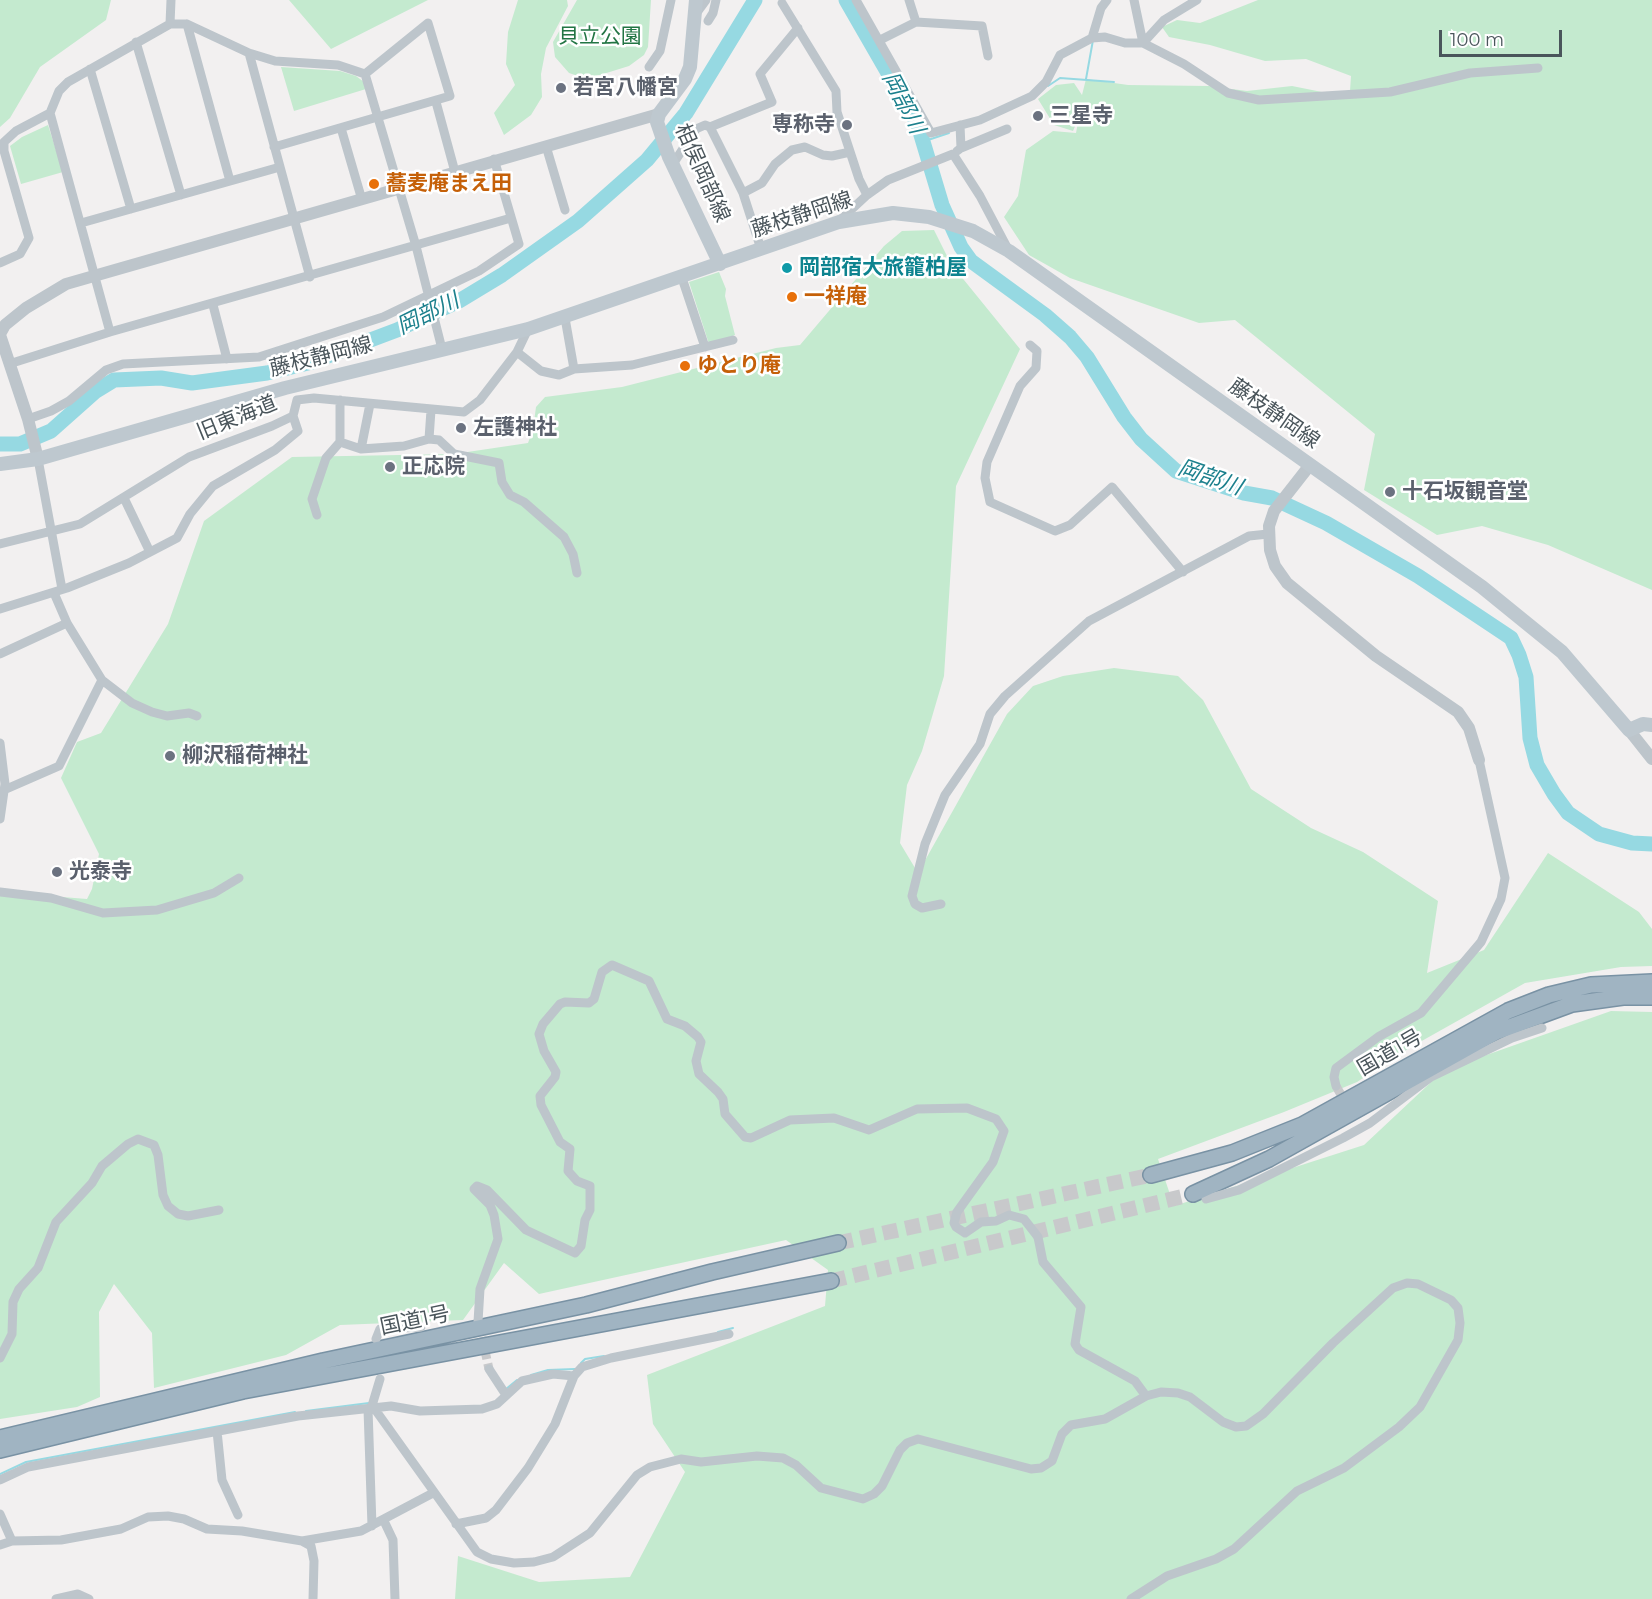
<!DOCTYPE html>
<html>
<head>
<meta charset="utf-8">
<style>
	body { margin:0 }
	#map { position:relative; width:1652px; height:1599px; overflow:hidden; background:#f2f0f0; font-family:Montserrat,sans-serif }
	canvas { display:block }
	.scale { position:absolute; left:1439px; top:30px; width:123px; height:27px; box-sizing:border-box; border:3px solid #4a555b; border-top:0; padding-left:8px; font-size:18px; line-height:21px; white-space:nowrap; color:#4a555b; -webkit-text-stroke:4px #fff; paint-order:stroke }
</style>
</head>
<body>
<div id="map">
<canvas width="1652" height="1599"></canvas>
<div class="scale">100 m</div>
</div>
<script>
const g = document.querySelector('canvas').getContext('2d');
g.lineJoin = 'round';
function fillPath(path, color) { g.fillStyle = color; g.fill(path, 'evenodd'); }
const poly = rows => new Path2D(rows.map(r => 'M' + r).join(''));
function strokePath(path, color, width, dash) { g.strokeStyle = color; g.lineWidth = width; g.lineCap = dash ? 'butt' : 'round'; g.setLineDash(dash || []); g.stroke(path); }
function label(font, color, halo, rows, align = 'center') {
  g.font = font + ' Montserrat,"Noto Sans JP",sans-serif'; g.lineWidth = 5; g.setLineDash([]); g.textBaseline = 'middle'; g.strokeStyle = halo; g.fillStyle = color; for (const [text, x, y, turn = 0] of rows) {
    g.save(); g.translate(x, y); g.rotate((+turn || 0) * Math.PI / 180); g.textAlign = isNaN(turn) ? turn : align; if (halo) g.strokeText(text, 0, 0); g.fillText(text, 0, 0); g.restore();
  }
}
fillPath(poly([
	[0,0,111,0,106,20,40,67,10,118,0,127],
	[289,0,428,0,331,49],
	[518,0,567,0,568,6,546,48,541,74,542,97,531,115,504,135,494,113,515,85,506,64,508,32],
	[577,0,651,0,648,47,644,55,629,66,600,75,584,78,569,73,555,57,553,42],
	[1258,0,1652,0,1652,590,1548,545,1482,526,1437,535,1364,490,1375,434,1235,320,1199,323,1070,278,1029,255,1004,217,1018,196,1026,150,1053,131,1076,133,1079,117,1073,131,1054,125,1038,99,1056,85,1074,83,1082,95,1086,79,1128,85,1209,86,1247,91,1292,86,1332,94,1350,91,1351,76,1306,59,1265,61,1210,45,1169,37,1162,27,1177,20,1200,23],
	[281,67,340,71,356,76,364,82,366,89,294,111],
	[48,125,63,172,21,184,10,146,22,137],
	[934,230,951,264,1020,349,956,486,944,676,922,751,907,785,900,843,918,873,1007,714,1033,686,1063,676,1114,668,1178,676,1203,700,1251,789,1311,828,1363,852,1438,901,1427,973,1484,950,1548,853,1639,912,1652,929,1652,966,1621,967,1525,983,1411,1047,1357,1082,1284,1112,1158,1159,1174,1206,1364,1145,1444,1070,1611,1011,1652,1012,1652,1599,455,1599,458,1556,539,1582,630,1577,685,1472,653,1424,647,1375,825,1306,828,1270,786,1240,539,1294,504,1263,463,1320,340,1325,286,1355,154,1388,152,1333,114,1284,99,1312,100,1397,77,1407,0,1419,0,892,87,899,92,889,99,854,61,778,77,742,101,733,168,624,204,521,292,457,454,454,528,443,533,429,536,407,545,397,622,387,776,348,800,345,884,246,902,231],
	[719,272,726,289,725,296,735,335,709,344,689,282]
]), '#c4eacf');
strokePath(poly([
	[1086,79,1093,40],
	[1048,86,1060,78,1114,82],
	[925,141,949,133],
	[718,1332,733,1328],
	[581,1363,585,1359,604,1356],
	[531,1375,548,1370,575,1369],
	[506,1389,517,1380],
	[306,1411,369,1403],
	[0,1474,26,1462,295,1412]
]), '#96d9e2', 2);
strokePath(poly([
	[846,0,918,125,942,205,961,247,971,261,1045,315,1070,337,1087,357,1124,417,1141,439,1176,471,1244,493,1272,498,1326,523,1418,576,1511,638,1519,655,1526,677,1530,738,1537,765,1554,794,1568,813,1599,834,1632,843,1652,844],
	[0,444,20,444,51,431,96,391,114,380,161,378,192,383,267,373,312,362,397,330,459,301,502,275,578,221,647,160,686,113,755,0]
]), '#96d9e2', 15);
strokePath(poly([
	[1336,1086,1356,1121],
	[479,1324,489,1369]
]), '#c8c9cb', 9, [9, 4.5]);
strokePath(poly([
	[838,1243,1151,1175],
	[831,1281,1193,1194]
]), '#c8c9cb', 15, [15, 8]);
const trunk = poly([
	[1151,1175,1232,1153,1302,1125,1508,1011,1549,995,1591,985,1652,982],
	[1193,1194,1269,1159,1496,1032,1572,1004,1623,997,1652,997],
	[0,1438,323,1361,586,1305,712,1272,838,1243],
	[0,1450,243,1391,831,1281]
]);
strokePath(trunk, '#7992a4', 18);
strokePath(poly([
	[856,0,931,133,980,120,1032,96,1046,82,1060,55,1092,38,1105,37,1125,43,1143,43,1184,64,1228,93,1259,100,1390,92,1470,73,1538,68],
	[909,0,916,22],
	[1134,0,1143,43],
	[782,3,836,91,837,112,859,179,867,195],
	[695,15,706,0],
	[708,21,713,13,716,0],
	[170,24,171,0],
	[187,24,230,181],
	[1092,38,1101,8,1107,0],
	[880,40,916,22,982,26,988,56],
	[136,42,181,195],
	[1143,43,1164,20,1197,0],
	[249,53,310,277],
	[649,67,660,51,671,0],
	[90,69,131,209],
	[436,102,455,172],
	[710,127,772,102,760,74,798,28],
	[341,128,362,200],
	[546,146,565,210],
	[274,147,450,96,428,23,365,74],
	[961,148,1007,129],
	[957,151,961,148,960,125],
	[673,164,696,129,705,125,710,127,743,193,761,249],
	[743,193,762,183,775,164,792,150,805,147,823,155,832,156,850,152],
	[839,221,867,195,888,180,953,154,980,196,1009,251],
	[81,223,280,167],
	[0,263,20,254,29,238,4,151,4,142,16,131,50,113],
	[682,278,705,347],
	[213,305,227,359],
	[565,318,574,369],
	[110,332,50,113,59,91,68,82,170,24,187,24,249,53,275,61,338,65,365,74,416,246,442,349],
	[1030,345,1037,351,1036,368,1020,386,987,462,985,478,990,502,1055,531,1070,525,1112,487,1183,572],
	[517,352,541,371,559,375,574,369,632,365,733,340],
	[9,364,110,332,511,218],
	[340,400,340,442],
	[28,419,51,411,69,401,106,370,123,364,259,357,383,317,479,271,519,244,494,159],
	[429,439,431,410],
	[361,449,370,404],
	[38,459,62,589],
	[124,498,149,550],
	[317,515,312,499,326,458,340,442,361,449,404,446,429,439,439,440,454,454,499,463,502,482,510,495,524,502,564,537,573,554,577,573],
	[0,544,80,524,189,457,272,426,293,416,297,400,314,398,464,412,480,400,517,352,528,329],
	[0,609,67,588,129,563,177,538,190,514,213,486,275,450,298,431,293,416],
	[0,654,67,623],
	[102,680,132,703,152,712,167,716,189,713,197,716],
	[0,743,5,784,0,819],
	[4,790,59,766,102,680,67,623,54,593],
	[0,892,51,898,103,913,157,910,214,893,239,878],
	[941,904,922,908,915,904,912,896,925,844,945,795,980,744,990,714,1005,696,1089,621,1249,536,1268,534],
	[1336,1086,1334,1077,1336,1068,1378,1037,1421,1013,1481,942,1501,899,1505,878,1479,760],
	[1206,1199,1239,1190,1343,1138,1370,1123,1431,1077,1512,1038,1542,1028],
	[478,1322,480,1289,498,1239,494,1215,490,1205,474,1189,477,1186,487,1190,526,1230,575,1253,581,1246,585,1220,590,1210,590,1186,577,1181,568,1171,570,1149,560,1142,541,1105,540,1096,555,1077,556,1072,544,1051,539,1034,543,1024,560,1004,565,1002,589,1003,594,999,602,972,612,965,649,981,667,1019,685,1026,698,1037,701,1042,696,1061,699,1074,718,1092,723,1099,725,1114,745,1137,751,1138,790,1120,834,1118,869,1130,917,1109,967,1108,996,1119,1004,1131,993,1162,957,1212,954,1223,956,1227,965,1233,981,1222,996,1221,1009,1215,1024,1219,1038,1237,1043,1262,1081,1307,1075,1344,1079,1350,1135,1381,1146,1396],
	[376,1339,380,1329,421,1327],
	[0,1358,12,1334,13,1302,19,1289,38,1268,56,1222,92,1183,102,1166,128,1144,138,1139,154,1145,158,1155,163,1195,168,1206,178,1214,188,1216,219,1210],
	[489,1369,506,1395],
	[374,1408,477,1552,491,1559,514,1563,534,1562,553,1557,590,1533,637,1475,650,1467,681,1459,701,1462,757,1456,783,1458,796,1465,821,1488,863,1499,874,1494,882,1486,900,1450,907,1443,918,1439,1031,1469,1041,1468,1052,1461,1062,1434,1071,1425,1105,1419,1146,1396,1161,1392,1178,1393,1190,1397,1223,1422,1236,1427,1246,1426,1263,1414,1333,1343,1393,1288,1407,1283,1418,1284,1451,1300,1458,1308,1460,1323,1458,1340,1420,1407,1399,1427,1344,1468,1297,1491,1234,1549,1216,1559,1167,1576,1131,1599],
	[368,1409,372,1526],
	[371,1409,380,1379],
	[217,1431,222,1480,238,1515],
	[0,1480,28,1467,298,1416,391,1406,420,1411,482,1409,497,1404,522,1381,553,1374,574,1376],
	[0,1514,12,1541],
	[384,1521,393,1540,395,1599],
	[456,1524,486,1518,496,1510,528,1468,555,1424,574,1376,582,1367,611,1358,729,1334],
	[302,1541,361,1531,433,1493],
	[0,1545,12,1541,61,1540,121,1529,148,1517,168,1516,184,1519,207,1529,242,1531,302,1541,311,1546,314,1561,313,1599],
	[56,1599,78,1594,89,1599]
]), '#bdc5cb', 9);
strokePath(poly([
	[0,334,5,325,26,308,66,284,659,114],
	[0,335,28,419,38,459],
	[1310,465,1274,511,1269,526,1270,550,1275,566,1287,583,1376,656,1458,712,1469,728,1479,760],
	[1629,730,1652,759]
]), '#bdc5cb', 12);
strokePath(poly([
	[696,0,690,67,685,79,659,114,657,122,669,157,720,264],
	[0,464,38,459,285,388,528,329,839,222,893,213,929,217,973,231,1009,251,1482,587,1562,652,1629,730,1643,724,1652,725]
]), '#bec8cf', 14);
strokePath(trunk, '#a0b4c2', 15);
for (const [x, y, r, color] of [
	[561,88,6,"#6b7280"],
	[1038,116,6,"#6b7280"],
	[847,125,6,"#6b7280"],
	[374,184,6,"#e8710a"],
	[787,268,6,"#0f9aa8"],
	[792,297,6,"#e8710a"],
	[685,366,6,"#e8710a"],
	[461,428,6,"#6b7280"],
	[390,467,6,"#6b7280"],
	[1390,492,6,"#6b7280"],
	[170,756,6,"#6b7280"],
	[57,872,6,"#6b7280"]
]) { const dot = new Path2D(); dot.arc(x, y, r, 0, 2 * Math.PI); g.fillStyle = color; g.fill(dot); strokePath(dot, '#fff', 2); }
label('21px', '#227544', '#fff', [
	["貝立公園",600,37]
]);
label('bold 21px', '#5b616d', '#fff', [
	["若宮八幡宮",573,88],
	["三星寺",1050,116],
	["専称寺",835,125,"right"],
	["左護神社",473,428],
	["正応院",402,467],
	["十石坂観音堂",1402,492],
	["柳沢稲荷神社",182,756],
	["光泰寺",69,872]
], 'left');
label('21px', '#4a555b', '#fff', [
	["相俣岡部線",702,173,66],
	["藤枝静岡線",802,215,-18],
	["藤枝静岡線",321,357,-14],
	["藤枝静岡線",1274,414,35],
	["旧東海道",237,418,-22],
	["国道1号",1390,1053,-30],
	["国道1号",415,1321,-12]
]);
label('bold 21px', '#c56008', '#fff', [
	["蕎麦庵まえ田",386,184],
	["一祥庵",804,297],
	["ゆとり庵",697,366]
], 'left');
label('bold 21px', '#0d838f', '#fff', [
	["岡部宿大旅籠柏屋",799,268]
], 'left');
label('italic 22px', '#1c808d', '#fff', [
	["岡部川",903,103,63],
	["岡部川",428,314,-26],
	["岡部川",1210,478,19]
]);
</script>
</body>
</html>
